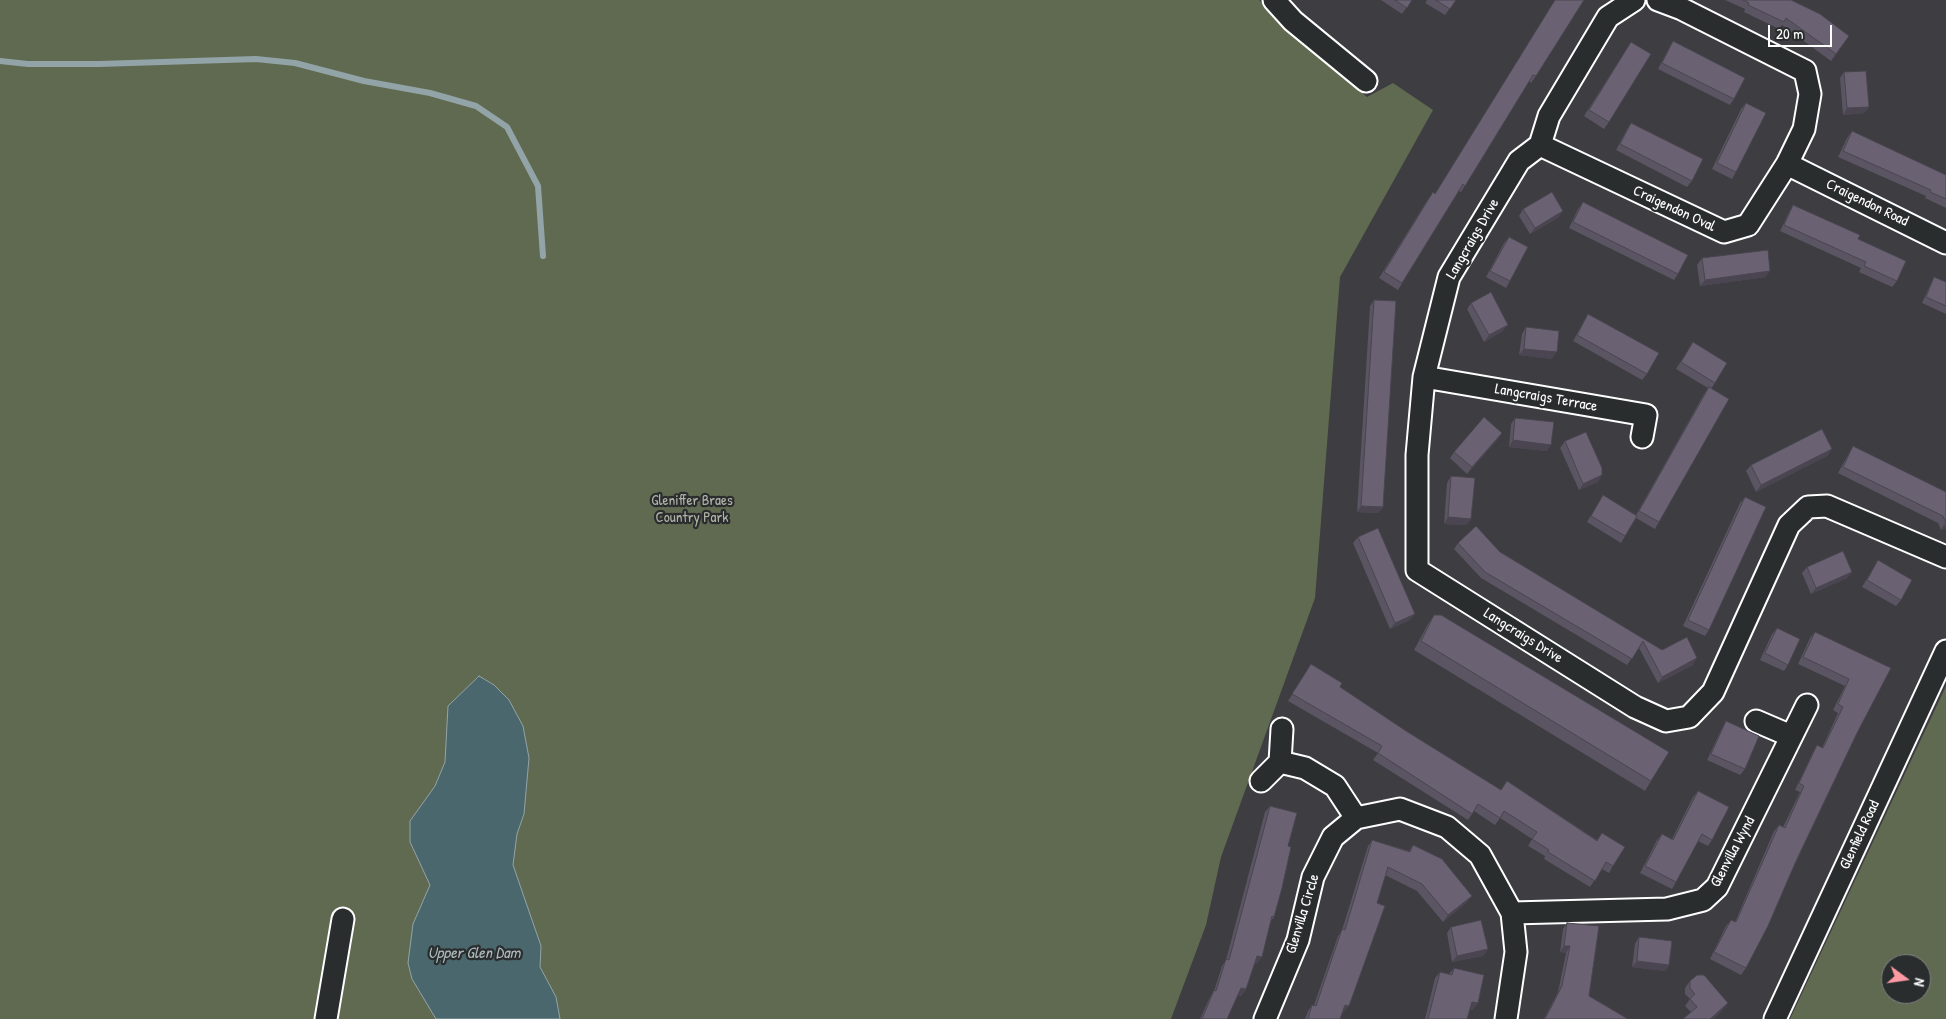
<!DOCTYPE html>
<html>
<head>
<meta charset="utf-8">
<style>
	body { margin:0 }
	#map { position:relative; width:1946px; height:1019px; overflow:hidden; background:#3d3d42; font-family:"Patrick Hand",sans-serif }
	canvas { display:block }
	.north { position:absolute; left:1881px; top:954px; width:50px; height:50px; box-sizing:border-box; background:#2a2d2e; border:1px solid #7f8182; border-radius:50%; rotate:104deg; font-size:14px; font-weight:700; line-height:20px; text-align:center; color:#fff }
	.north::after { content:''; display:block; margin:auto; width:18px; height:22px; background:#ff9aa2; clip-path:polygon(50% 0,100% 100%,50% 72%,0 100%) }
	.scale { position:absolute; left:1768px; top:25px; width:64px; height:22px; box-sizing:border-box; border:2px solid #fff; border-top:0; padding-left:6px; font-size:15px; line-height:18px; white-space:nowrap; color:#fff; -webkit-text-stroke:4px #2a2d2e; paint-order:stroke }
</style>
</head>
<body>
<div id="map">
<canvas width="1946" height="1019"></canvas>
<div class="north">N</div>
<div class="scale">20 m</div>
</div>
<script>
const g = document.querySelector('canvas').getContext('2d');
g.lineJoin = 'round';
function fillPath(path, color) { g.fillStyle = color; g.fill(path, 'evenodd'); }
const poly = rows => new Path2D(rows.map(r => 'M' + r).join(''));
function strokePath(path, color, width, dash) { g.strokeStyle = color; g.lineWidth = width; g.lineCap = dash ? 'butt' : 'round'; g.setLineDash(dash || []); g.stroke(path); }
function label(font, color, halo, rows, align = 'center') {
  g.font = font + ' "Patrick Hand",sans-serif'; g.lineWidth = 4.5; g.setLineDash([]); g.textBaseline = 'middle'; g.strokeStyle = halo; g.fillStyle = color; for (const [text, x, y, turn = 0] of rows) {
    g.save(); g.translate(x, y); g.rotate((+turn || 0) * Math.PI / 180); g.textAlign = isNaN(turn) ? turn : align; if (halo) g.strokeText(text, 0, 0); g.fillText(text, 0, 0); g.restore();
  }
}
fillPath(poly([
	[0,0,1259,0,1367,97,1393,83,1433,110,1340,277,1315,598,1221,857,1206,925,1171,1019,0,1019],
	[1946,686,1946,1019,1790,1019],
	[1891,964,1921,964,1921,994,1891,994]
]), '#606a51');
const water = poly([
	[479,676,494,685,509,700,523,726,529,758,524,814,517,834,513,865,541,946,540,967,556,997,560,1019,436,1019,412,979,408,963,413,924,430,885,410,842,410,821,435,786,445,762,448,706,479,676]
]);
fillPath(water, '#4a676d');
strokePath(water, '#92a4a7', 1);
strokePath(poly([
	[0,61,28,64,99,64,256,59,295,63,364,81,430,93,476,106,507,127,538,186,543,256]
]), '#92a4a7', 6);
const minor = poly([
	[1274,0,1293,21,1366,81],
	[1634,0,1608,17,1549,116,1540,145,1724,232,1748,225,1787,164,1804,129,1810,94,1805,71,1682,9,1658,0],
	[1540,145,1519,161,1449,277,1424,377,1417,455,1417,570,1635,707,1666,721,1689,717,1713,692,1789,525,1808,507,1827,506,1946,557],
	[1787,164,1946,243],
	[1424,377,1646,415,1642,437],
	[1756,721,1791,736],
	[1280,762,1305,768,1335,786,1356,818],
	[1261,781,1280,762,1282,729],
	[1512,913,1667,909,1703,900,1717,887,1807,705],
	[326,1019,343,919],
	[1265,1019,1298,940,1313,877,1333,837,1356,818,1400,809,1447,827,1480,855,1512,913,1516,952,1506,1019],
	[1775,1019,1946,651]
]);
strokePath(minor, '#fff', 25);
strokePath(minor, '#2a2d2e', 21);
fillPath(poly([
	[1381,0,1412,0,1402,14],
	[1427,0,1456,0,1445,15,1425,3],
	[1555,0,1584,0,1536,76,1531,83,1529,81,1465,186,1461,192,1459,191,1398,290,1379,278,1428,199,1433,192,1435,194],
	[1725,0,1791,0,1849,36,1831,61,1782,25,1779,29,1744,12,1745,9],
	[1673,41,1734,99,1730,105,1658,69,1669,48],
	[1631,42,1609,122,1604,129,1584,116],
	[1844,72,1869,107,1864,113,1843,115,1840,78],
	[1746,103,1736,172,1732,179,1712,169,1741,109],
	[1631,123,1692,181,1687,187,1616,150,1627,129],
	[1852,131,1946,175,1946,208,1925,198,1926,196,1838,157,1847,138],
	[1583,202,1678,274,1674,280,1569,228,1578,209],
	[1793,205,1858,239,1897,281,1892,287,1859,272,1861,268,1780,231,1789,212],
	[1523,209,1559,217,1530,234,1519,216],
	[1509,237,1510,281,1506,288,1486,277,1504,243],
	[1702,258,1766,277,1700,286,1697,265],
	[1934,277,1946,282,1946,314,1922,303,1931,283],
	[1374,300,1383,507,1378,513,1357,512,1370,306],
	[1471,303,1503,331,1484,342,1467,309],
	[1588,314,1647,374,1642,380,1573,341,1584,321],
	[1526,327,1552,359,1519,355,1522,334],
	[1693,342,1715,383,1711,389,1659,522,1655,529,1636,518,1621,543,1587,522,1603,495,1636,515,1704,394,1708,388,1676,369],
	[1515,418,1547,451,1509,447,1511,424],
	[1498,439,1467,474,1450,458,1454,452],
	[1565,441,1598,482,1579,490,1560,448],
	[1853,446,1946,492,1946,528,1941,530,1938,523,1838,473,1849,453],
	[1832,449,1827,456,1756,492,1746,471,1751,465],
	[1451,476,1467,525,1444,524,1447,483],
	[1745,497,1709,630,1705,636,1683,626,1740,503],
	[1358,537,1410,620,1390,629,1353,543],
	[1458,543,1500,552,1662,650,1693,665,1658,683,1639,648,1627,665,1481,578,1454,549],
	[1878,560,1901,600,1896,606,1862,587],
	[1807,567,1852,572,1847,578,1811,594,1802,573],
	[1434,615,1651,781,1645,791,1414,650,1428,624],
	[1777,628,1788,665,1784,671,1760,660,1772,634],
	[1815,632,1891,668,1857,733,1746,968,1741,975,1710,959,1726,926,1731,920,1735,922,1774,831,1779,825,1783,827,1800,792,1795,790,1813,752,1817,745,1822,748,1838,713,1833,710,1845,686,1798,664,1810,638],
	[1311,664,1340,687,1406,731,1501,790,1507,781,1597,840,1602,833,1613,866,1609,873,1602,869,1590,887,1544,859,1545,856,1528,846,1532,839,1500,818,1495,825,1474,811,1468,820,1373,760,1378,753,1288,701],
	[1726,721,1745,769,1740,775,1707,760,1722,728],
	[1698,791,1712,840,1708,846,1698,841,1676,882,1672,889,1640,873,1657,840,1662,834,1672,839,1693,797],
	[1270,806,1288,846,1274,917,1271,921,1257,964,1255,963,1246,989,1241,996,1238,995,1227,1019,1200,1019,1210,997,1214,991,1222,966,1226,960,1265,812],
	[1372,840,1409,851,1413,845,1467,902,1443,922,1417,891,1385,875,1344,1012,1343,1012,1340,1019,1305,1019,1308,1011,1312,1005,1314,1005,1338,936,1342,930,1368,846],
	[1567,923,1589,996,1628,1019,1544,1019,1558,992,1566,953,1560,952,1563,929],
	[1451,927,1488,949,1483,956,1452,962,1447,933],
	[1639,937,1669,965,1665,971,1632,967,1635,944],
	[1454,968,1473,1010,1470,1009,1467,1019,1425,1019,1435,978,1440,972,1449,974],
	[1690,981,1723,1010,1713,1019,1683,1019,1691,1012,1685,1006,1690,999,1685,994,1685,988]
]), '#5b5462');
fillPath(poly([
	[1869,107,1864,113,1843,115,1847,108],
	[1563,211,1559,217,1530,234,1535,228],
	[1770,271,1766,277,1700,286,1705,280],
	[1508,325,1503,331,1484,342,1489,335],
	[1524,349,1557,352,1552,359,1519,355],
	[1502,433,1498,439,1467,474,1472,467],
	[1513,440,1551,445,1547,451,1509,447],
	[1832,449,1827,456,1756,492,1761,485],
	[1602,475,1598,482,1579,490,1583,484],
	[1361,506,1383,507,1378,513,1357,512],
	[1448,517,1471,519,1467,525,1444,524],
	[1945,523,1946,528,1941,530],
	[1852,572,1847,578,1811,594,1816,588],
	[1415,614,1410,620,1390,629,1395,623],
	[1697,658,1693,665,1658,683,1662,677],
	[1472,896,1467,902,1443,922,1448,915],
	[1564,946,1570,946,1566,953,1560,952],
	[1488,949,1483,956,1452,962,1457,956],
	[1257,956,1262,957,1257,964,1252,962],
	[1637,961,1669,965,1665,971,1632,967],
	[1241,988,1246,989,1241,996,1236,994],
	[1472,1002,1478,1003,1473,1010,1468,1008],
	[1728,1003,1723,1010,1713,1019,1710,1019],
	[1345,1005,1349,1006,1344,1012,1341,1011]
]), '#4a4550');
const building = poly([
	[1395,0,1412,0,1407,8,1395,0],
	[1436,0,1456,0,1450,9,1436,0],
	[1555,0,1584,0,1536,76,1533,75,1465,186,1463,184,1402,283,1384,272,1433,192,1435,194,1555,0],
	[1743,0,1791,0,1820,14,1849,36,1836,54,1786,18,1784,22,1748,5,1749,3,1743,0],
	[1673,41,1745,78,1734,99,1662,63,1673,41],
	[1631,42,1651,54,1609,122,1589,110,1631,42],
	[1866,71,1869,107,1847,108,1844,72,1866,71],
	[1746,103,1766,113,1736,172,1717,163,1746,103],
	[1631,123,1703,159,1692,181,1620,144,1631,123],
	[1852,131,1946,175,1946,199,1930,192,1931,190,1843,151,1852,131],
	[1552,192,1563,211,1535,228,1523,209,1552,192],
	[1583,202,1688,255,1678,274,1573,222,1583,202],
	[1793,205,1860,235,1858,239,1906,261,1897,281,1864,266,1866,262,1784,225,1793,205],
	[1509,237,1528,247,1510,281,1490,271,1509,237],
	[1768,250,1770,271,1705,280,1702,258,1768,250],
	[1934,277,1946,282,1946,306,1926,297,1934,277],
	[1491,292,1508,325,1489,335,1471,303,1491,292],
	[1374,300,1396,301,1383,507,1361,506,1374,300],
	[1588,314,1659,353,1647,374,1577,335,1588,314],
	[1526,327,1559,331,1557,352,1524,349,1526,327],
	[1693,342,1727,363,1715,383,1681,362,1693,342],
	[1709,387,1729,399,1659,522,1639,511,1709,387],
	[1484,417,1502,433,1472,467,1454,452,1484,417],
	[1515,418,1554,422,1551,445,1513,440,1515,418],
	[1822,429,1832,449,1761,485,1751,465,1822,429],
	[1586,432,1602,468,1602,475,1583,484,1565,441,1586,432],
	[1853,446,1946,492,1946,523,1943,516,1843,467,1853,446],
	[1451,476,1475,478,1471,519,1448,517,1451,476],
	[1603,495,1637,516,1625,536,1591,516,1603,495],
	[1745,497,1766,507,1709,630,1688,620,1745,497],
	[1476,526,1500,552,1662,650,1687,637,1697,658,1662,677,1643,641,1632,659,1485,572,1458,543,1476,526],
	[1378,528,1415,614,1395,623,1358,537,1378,528],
	[1843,551,1852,572,1816,588,1807,567,1843,551],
	[1878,560,1912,580,1901,600,1867,580,1878,560],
	[1434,615,1441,615,1669,752,1651,781,1421,641,1434,615],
	[1777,628,1800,639,1788,665,1765,653,1777,628],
	[1815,632,1891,668,1857,733,1796,861,1768,926,1746,968,1714,952,1731,920,1736,922,1779,825,1785,828,1804,786,1799,783,1817,745,1823,748,1843,707,1838,704,1849,679,1803,657,1815,632],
	[1311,664,1342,683,1340,687,1406,731,1501,790,1507,781,1597,841,1602,833,1625,847,1613,866,1606,862,1595,881,1548,852,1549,850,1532,839,1537,832,1504,811,1500,818,1478,804,1472,814,1378,753,1382,746,1292,694,1311,664],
	[1726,721,1759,736,1745,769,1711,754,1726,721],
	[1698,791,1729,807,1712,840,1702,834,1676,882,1645,866,1662,834,1673,840,1698,791],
	[1270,806,1297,813,1288,846,1291,847,1282,888,1274,917,1272,916,1262,957,1257,956,1246,989,1241,988,1227,1019,1202,1019,1214,990,1216,991,1226,959,1229,960,1270,806],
	[1372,840,1410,852,1413,845,1442,859,1472,896,1448,915,1422,884,1388,867,1377,903,1385,906,1349,1006,1345,1005,1340,1019,1308,1019,1312,1005,1316,1006,1342,929,1345,930,1372,840],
	[1481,920,1488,949,1457,956,1451,927,1481,920],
	[1567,923,1599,926,1589,996,1628,1019,1545,1019,1562,986,1570,946,1564,946,1567,923],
	[1639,937,1672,941,1669,965,1637,961,1639,937],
	[1454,968,1484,975,1478,1003,1472,1002,1467,1019,1428,1019,1440,972,1452,975,1454,968],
	[1697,975,1704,975,1728,1003,1710,1019,1683,1019,1697,1007,1690,999,1695,994,1690,988,1690,981,1697,975]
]);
fillPath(building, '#6a6272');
strokePath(building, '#4a4550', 1);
label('15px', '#fff', '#2a2d2e', [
	["Craigendon Road",1867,203,26],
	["Craigendon Oval",1674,209,25],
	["Langcraigs Drive",1473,239,-60],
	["Langcraigs Terrace",1546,398,10],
	["Langcraigs Drive",1523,636,32],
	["Glenfield Road",1860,835,-65],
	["Glenvilla Wynd",1733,852,-62],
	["Glenvilla Circle",1303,914,-73]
]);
label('15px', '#b0b4a8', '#2a2d2e', [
	["Gleniffer Braes",692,501],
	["Country Park",692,518]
]);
label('italic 16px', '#aebbbd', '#2a2d2e', [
	["Upper Glen Dam",474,954]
]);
</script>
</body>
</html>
